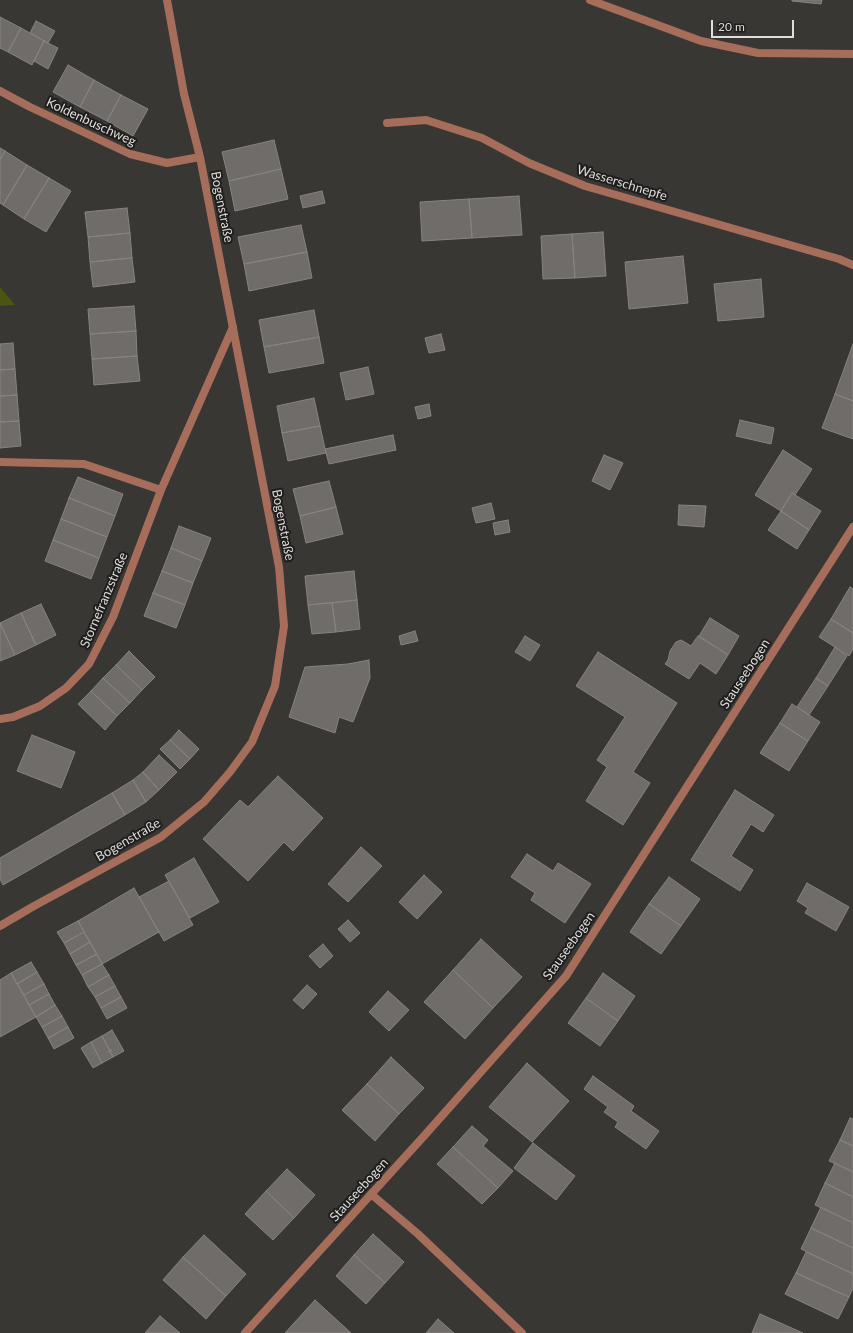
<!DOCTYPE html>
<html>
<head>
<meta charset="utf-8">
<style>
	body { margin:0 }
	#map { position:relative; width:853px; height:1333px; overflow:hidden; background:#383734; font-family:Lato,sans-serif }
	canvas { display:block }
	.scale { position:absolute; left:711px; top:20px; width:83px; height:18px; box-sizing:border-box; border:2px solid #dededc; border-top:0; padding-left:5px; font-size:12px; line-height:14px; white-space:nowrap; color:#dededc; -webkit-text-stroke:3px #1f1e1d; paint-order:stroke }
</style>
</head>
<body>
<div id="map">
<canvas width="853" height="1333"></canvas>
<div class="scale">20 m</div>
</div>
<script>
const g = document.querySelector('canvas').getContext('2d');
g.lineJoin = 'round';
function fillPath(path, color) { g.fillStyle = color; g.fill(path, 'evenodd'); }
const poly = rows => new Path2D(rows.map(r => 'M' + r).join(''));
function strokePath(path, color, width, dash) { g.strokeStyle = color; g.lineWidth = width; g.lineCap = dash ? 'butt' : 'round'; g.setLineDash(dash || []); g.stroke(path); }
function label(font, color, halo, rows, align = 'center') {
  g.font = font + ' Lato,sans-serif'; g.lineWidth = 4; g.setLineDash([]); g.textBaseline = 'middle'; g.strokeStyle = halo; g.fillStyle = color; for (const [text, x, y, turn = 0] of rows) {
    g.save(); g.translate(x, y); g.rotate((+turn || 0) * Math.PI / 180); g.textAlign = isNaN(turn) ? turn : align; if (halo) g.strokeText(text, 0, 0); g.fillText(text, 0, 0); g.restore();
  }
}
fillPath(poly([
	[0,287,15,305,0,306]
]), '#4c5411');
const building = poly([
	[792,0,822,0,821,4,792,1,792,0],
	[0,17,21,28,8,52,0,48,0,17],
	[36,21,55,31,48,43,30,33,36,21],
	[21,28,44,41,32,65,8,52,21,28],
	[44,41,58,48,48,69,34,61,44,41],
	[68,65,94,80,80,107,53,92,68,65],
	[94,80,121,95,107,121,80,107,94,80],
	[121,95,148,109,133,136,107,121,121,95],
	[274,140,281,169,229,181,222,152,274,140],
	[0,148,5,151,0,160,0,148],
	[5,151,27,165,3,205,0,203,0,160,5,151],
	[27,165,49,178,24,219,3,205,27,165],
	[281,169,288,199,235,211,229,181,281,169],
	[49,178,71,191,46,232,24,219,49,178],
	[322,191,325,203,303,208,300,196,322,191],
	[519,196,522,235,472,238,469,199,519,196],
	[469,199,472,238,422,241,420,202,469,199],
	[127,208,130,233,88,237,85,212,127,208],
	[301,225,307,252,244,264,238,237,301,225],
	[603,232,606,276,575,278,572,234,603,232],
	[130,233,132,258,90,262,88,237,130,233],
	[572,234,575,278,543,279,541,236,572,234],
	[307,252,312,278,249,291,244,264,307,252],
	[683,256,688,303,629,309,625,262,683,256],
	[132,258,135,282,93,287,90,262,132,258],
	[761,279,764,317,718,321,714,284,761,279],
	[134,306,136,331,90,334,88,309,134,306],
	[314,310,319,337,264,347,259,320,314,310],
	[136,331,137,356,92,359,90,334,136,331],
	[441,334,445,350,429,353,425,338,441,334],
	[319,337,324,363,269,373,264,347,319,337],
	[13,343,15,369,0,370,0,344,13,343],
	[853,344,853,401,835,394,853,344],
	[137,356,140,381,94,385,92,359,137,356],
	[368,367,374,394,346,400,340,373,368,367],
	[15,369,17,395,0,396,0,370,15,369],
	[835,394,853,401,853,439,822,428,835,394],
	[17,395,19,421,0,422,0,396,17,395],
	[314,398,320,426,282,433,277,406,314,398],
	[429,404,431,416,418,419,415,407,429,404],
	[740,420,774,428,771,444,736,436,740,420],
	[19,421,21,446,0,448,0,422,19,421],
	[320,426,326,453,288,461,282,433,320,426],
	[393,435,396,450,329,464,325,449,393,435],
	[783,450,812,469,795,495,792,493,781,511,755,495,783,450],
	[604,455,623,463,610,490,592,481,604,455],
	[78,477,123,494,115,516,69,498,78,477],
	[329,481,336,507,300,516,293,489,329,481],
	[792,493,821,511,809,530,781,511,792,493],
	[69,498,115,516,107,537,61,519,69,498],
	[491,503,495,519,476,523,472,508,491,503],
	[679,505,706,506,704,527,678,525,679,505],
	[336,507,343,534,306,543,300,516,336,507],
	[781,511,809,530,797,549,768,530,781,511],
	[61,519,107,537,99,558,53,540,61,519],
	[508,520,510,532,495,535,493,523,508,520],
	[179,526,211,538,202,561,171,548,179,526],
	[53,540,99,558,91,579,45,561,53,540],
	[171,548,202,561,193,583,162,571,171,548],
	[162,571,193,583,185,605,153,593,162,571],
	[354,571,357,600,308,605,305,576,354,571],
	[850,587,853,589,853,633,831,619,850,587],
	[153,593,185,605,176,628,144,616,153,593],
	[357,600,360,629,336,632,332,603,357,600],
	[332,603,336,632,312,634,308,605,332,603],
	[41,604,56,635,36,645,21,613,41,604],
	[21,613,36,645,15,655,0,623,21,613],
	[710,618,739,636,728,655,699,636,710,618],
	[831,619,853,633,853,649,849,656,819,637,831,619],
	[0,623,15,655,0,661,0,623],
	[415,631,418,641,401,645,399,636,415,631],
	[525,636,540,645,530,661,515,652,525,636],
	[698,636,728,655,716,674,700,663,689,679,665,664,668,660,670,651,676,642,681,640,691,646,698,636],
	[835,647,847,656,828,686,816,678,835,647],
	[129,651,155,677,142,690,116,665,129,651],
	[598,652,677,703,633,772,650,783,623,825,586,801,607,767,597,760,625,717,576,686,598,652],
	[369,660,370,678,353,722,339,717,335,733,289,717,305,667,348,664,369,660],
	[116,665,142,690,130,703,103,678,116,665],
	[103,678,130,703,117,716,91,691,103,678],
	[816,678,828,686,809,715,797,707,816,678],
	[91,691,117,716,105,730,78,704,91,691],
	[792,704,820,722,808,741,780,723,792,704],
	[780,723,808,741,789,771,760,753,780,723],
	[179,730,199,749,190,759,170,740,179,730],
	[32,735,75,752,61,788,17,771,32,735],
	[170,740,190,759,180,769,160,749,170,740],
	[159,755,177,772,159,790,143,772,159,755],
	[143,772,159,790,146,802,133,780,143,772],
	[278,776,323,818,293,851,284,842,248,881,203,839,240,800,248,807,278,776],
	[133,780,146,802,125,815,112,793,133,780],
	[735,790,774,815,763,832,751,824,731,856,753,870,740,891,691,860,735,790],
	[112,793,125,815,3,885,0,879,0,858,112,793],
	[361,847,382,866,348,902,328,884,361,847],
	[527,854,553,871,558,863,591,884,565,923,531,900,535,893,511,877,527,854],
	[194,858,219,902,190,918,165,875,194,858],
	[424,875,442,892,417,919,399,902,424,875],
	[669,877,700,899,681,926,649,904,669,877],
	[169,881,193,925,164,941,139,897,169,881],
	[807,883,849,907,836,931,805,913,808,908,797,901,807,883],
	[134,888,159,932,102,964,78,921,134,888],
	[649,904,681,926,661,954,630,932,649,904],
	[348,920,360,933,350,942,338,929,348,920],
	[78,921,84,932,64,943,57,932,78,921],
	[84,932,90,942,70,954,64,943,84,932],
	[481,939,522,977,493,1008,453,970,481,939],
	[90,942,97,954,76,965,70,954,90,942],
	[323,944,333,956,320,968,309,956,323,944],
	[97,954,102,964,82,975,76,965,97,954],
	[31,962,37,972,17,984,11,973,31,962],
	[102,964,109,975,88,987,82,975,102,964],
	[453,970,493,1008,465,1039,424,1002,453,970],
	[37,972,44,984,24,995,17,984,37,972],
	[11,973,36,1017,0,1037,0,980,11,973],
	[603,973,635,996,618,1021,586,998,603,973],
	[109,975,115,986,95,997,88,987,109,975],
	[44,984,49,994,29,1005,24,995,44,984],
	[307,985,317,994,303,1009,293,1000,307,985],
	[115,986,121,997,101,1008,95,997,115,986],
	[388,991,409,1010,389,1031,369,1012,388,991],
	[49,994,55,1005,36,1017,29,1005,49,994],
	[121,997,127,1008,107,1019,101,1008,121,997],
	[586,998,618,1021,600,1046,568,1023,586,998],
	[55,1005,62,1016,42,1027,36,1017,55,1005],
	[62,1016,68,1027,48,1038,42,1027,62,1016],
	[68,1027,74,1038,54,1049,48,1038,68,1027],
	[112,1030,124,1051,113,1057,110,1051,112,1050,110,1051,102,1036,112,1030],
	[102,1036,110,1051,108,1052,110,1051,113,1057,102,1063,91,1042,102,1036],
	[91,1042,102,1063,93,1068,81,1048,91,1042],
	[391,1057,424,1088,399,1114,367,1084,391,1057],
	[527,1063,569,1101,532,1142,489,1107,527,1063],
	[593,1076,634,1106,631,1111,659,1131,646,1149,615,1127,618,1122,604,1112,608,1107,584,1089,593,1076],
	[367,1084,399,1114,375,1141,342,1110,367,1084],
	[850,1118,853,1119,853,1146,840,1140,850,1118],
	[472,1126,488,1140,483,1146,513,1171,498,1188,453,1147,472,1126],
	[840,1140,853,1146,853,1172,829,1161,840,1140],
	[533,1143,575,1176,556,1200,514,1168,533,1143],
	[453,1147,498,1188,482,1204,437,1164,453,1147],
	[835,1163,853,1172,853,1197,825,1183,835,1163],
	[287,1169,315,1195,294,1218,266,1191,287,1169],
	[825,1183,853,1197,853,1223,815,1205,825,1183],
	[266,1191,294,1218,273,1240,245,1214,266,1191],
	[821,1207,853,1223,853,1248,811,1228,821,1207],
	[811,1228,853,1248,853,1274,801,1249,811,1228],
	[373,1234,404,1262,385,1283,354,1255,373,1234],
	[204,1235,246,1274,226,1296,183,1257,204,1235],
	[806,1252,853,1274,853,1288,849,1297,796,1273,806,1252],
	[354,1255,385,1283,366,1304,336,1276,354,1255],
	[183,1257,226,1296,206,1319,163,1280,183,1257],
	[796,1273,849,1297,838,1319,785,1294,796,1273],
	[315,1300,351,1333,285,1333,315,1300],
	[760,1314,803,1333,752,1333,760,1314],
	[160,1316,180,1333,145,1333,160,1316],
	[438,1319,454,1333,426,1333,438,1319]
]);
fillPath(building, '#6f6c6a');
strokePath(building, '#868381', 1);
strokePath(poly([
	[371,1194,418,1234,522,1333]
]), '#a76d5b', 8);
strokePath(poly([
	[590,0,701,41,758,53,853,54],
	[0,91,30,107,130,154,167,163,200,157],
	[387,123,426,120,482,138,529,163,585,186,839,259,853,265],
	[0,462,84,464,161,490],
	[0,719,13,717,40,706,66,688,89,664,113,617,161,490,233,327],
	[0,926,34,906,161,837,204,802,230,772,252,742,275,686,284,626,279,567,200,157,184,94,167,0],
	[245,1333,424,1136,566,976,853,527]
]), '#a76d5b', 8);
label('13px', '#dededc', '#1f1e1d', [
	["Koldenbuschweg",91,122,25],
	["Wasserschnepfe",622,183,17],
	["Bogenstraße",222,207,79],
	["Bogenstraße",283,525,79],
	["Stornefranzstraße",104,600,-67],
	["Stauseebogen",745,674,-57],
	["Bogenstraße",128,840,-30],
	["Stauseebogen",569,946,-55],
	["Stauseebogen",359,1190,-48]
]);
</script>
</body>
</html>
